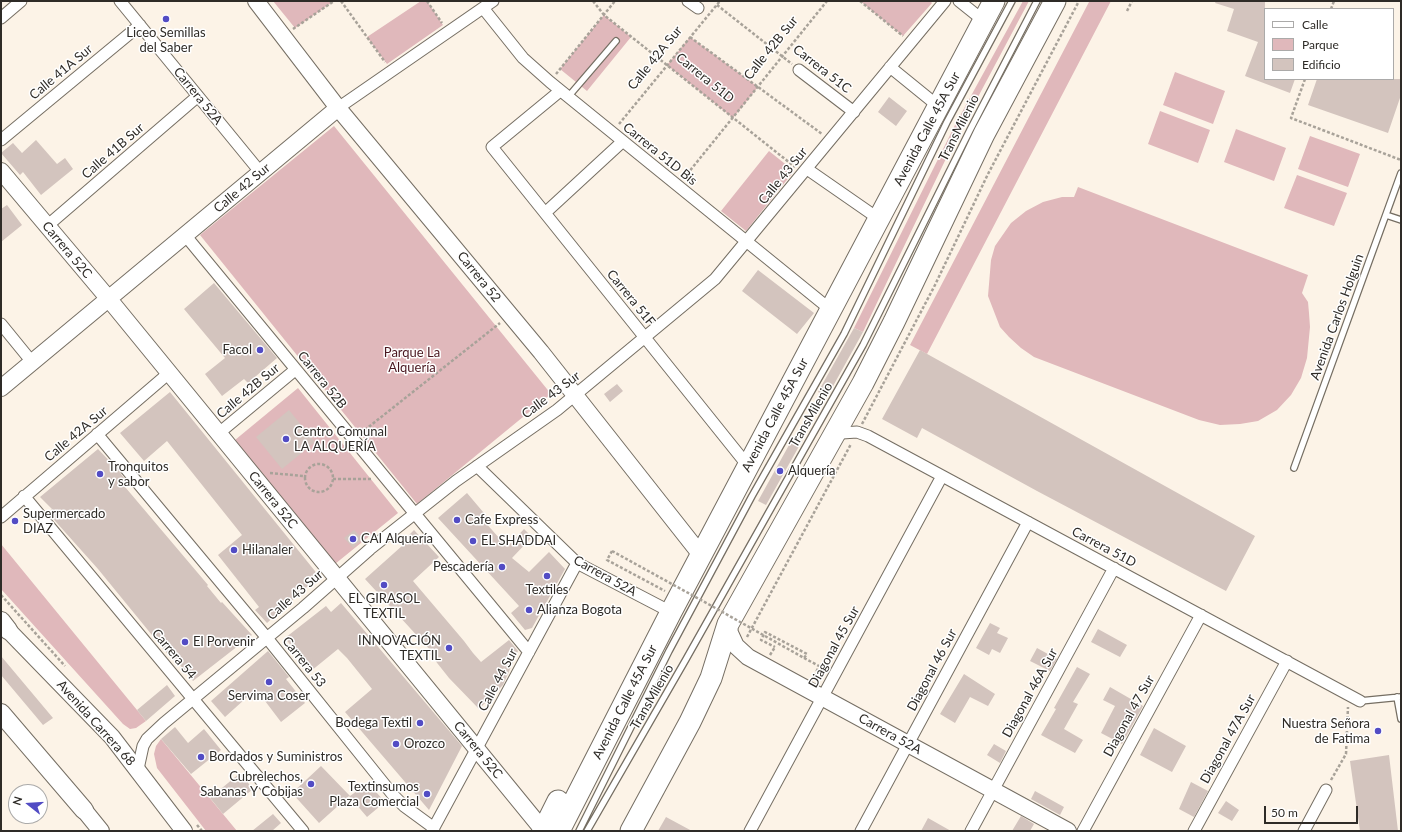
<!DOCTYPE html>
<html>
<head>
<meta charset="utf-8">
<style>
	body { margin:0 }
	#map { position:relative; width:1402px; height:832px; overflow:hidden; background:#fcf3e7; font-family:Lato,sans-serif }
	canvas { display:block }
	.frame { position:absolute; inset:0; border:2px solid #2e2b27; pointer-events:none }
	.legend { position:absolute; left:1264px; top:8px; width:130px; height:72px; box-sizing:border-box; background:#fff; border:1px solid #abaaa9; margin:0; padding:5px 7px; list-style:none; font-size:12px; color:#2e2b27 }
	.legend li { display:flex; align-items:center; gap:8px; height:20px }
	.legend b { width:20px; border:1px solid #abaaa9 }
	.north { position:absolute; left:8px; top:784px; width:40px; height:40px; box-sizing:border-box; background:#fff; border:1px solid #abaaa9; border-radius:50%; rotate:287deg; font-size:11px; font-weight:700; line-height:16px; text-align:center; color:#2e2b27 }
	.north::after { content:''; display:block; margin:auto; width:14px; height:18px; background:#524cc4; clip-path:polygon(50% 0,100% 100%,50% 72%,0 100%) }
	.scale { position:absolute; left:1264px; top:806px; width:94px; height:18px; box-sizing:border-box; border:2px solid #2e2b27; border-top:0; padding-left:5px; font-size:12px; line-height:14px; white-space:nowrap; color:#2e2b27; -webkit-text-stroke:3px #fff; paint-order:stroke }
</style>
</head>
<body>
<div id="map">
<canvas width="1402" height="832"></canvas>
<div class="frame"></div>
<ul class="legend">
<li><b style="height:5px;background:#fff"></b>Calle</li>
<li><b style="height:11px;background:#e0b8bb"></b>Parque</li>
<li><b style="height:11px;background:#d3c4be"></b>Edificio</li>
</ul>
<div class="north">N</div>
<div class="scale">50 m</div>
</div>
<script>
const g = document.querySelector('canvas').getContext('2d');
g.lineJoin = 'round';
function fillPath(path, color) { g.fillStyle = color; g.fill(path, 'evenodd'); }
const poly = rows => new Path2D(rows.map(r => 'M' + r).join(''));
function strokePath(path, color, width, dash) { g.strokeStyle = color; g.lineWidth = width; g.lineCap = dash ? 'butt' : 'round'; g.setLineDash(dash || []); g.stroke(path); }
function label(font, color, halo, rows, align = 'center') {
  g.font = font + ' Lato,sans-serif'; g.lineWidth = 3; g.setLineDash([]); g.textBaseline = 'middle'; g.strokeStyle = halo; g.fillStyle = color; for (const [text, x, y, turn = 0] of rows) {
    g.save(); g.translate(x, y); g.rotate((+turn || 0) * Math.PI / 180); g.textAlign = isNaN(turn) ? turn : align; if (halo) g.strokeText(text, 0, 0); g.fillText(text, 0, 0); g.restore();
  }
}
fillPath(poly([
	[273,1,334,1,295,28],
	[421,1,427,1,443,25,387,64,367,37],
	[860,1,930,1,932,3,903,36],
	[1023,1,1029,1,953,144,863,332,854,328,955,125],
	[1111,1,927,354,910,345,1089,2],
	[604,15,631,37,587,91,560,69],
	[690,37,758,87,733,118,667,65],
	[1175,72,1225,91,1213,124,1163,105],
	[1160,111,1210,130,1198,163,1148,144],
	[334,126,551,394,417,504,200,235],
	[1236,129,1286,148,1274,181,1224,162],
	[1310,136,1360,154,1348,187,1298,169],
	[769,151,794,171,746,231,721,211],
	[1297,175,1347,193,1334,226,1284,208],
	[1078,187,1308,275,1302,293,1308,302,1309,313,1310,327,1307,358,1301,378,1291,395,1277,410,1258,421,1240,424,1220,425,1199,420,1034,357,1021,348,1009,337,1000,327,988,296,991,260,995,246,1011,223,1026,211,1043,202,1062,197,1074,197],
	[298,388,398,513,335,564,235,440],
	[1,544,146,721,136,728,130,729,123,724,1,589],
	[161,739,237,831,206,831,157,768,154,754,156,746]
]), '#e0b8bb');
fillPath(poly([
	[1216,1,1265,1,1265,79,1295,79,1290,93,1245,76,1258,42,1227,31,1234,9,1215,3],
	[1317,79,1401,79,1401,95,1388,133,1308,105],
	[889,97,907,111,896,126,878,112],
	[36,140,57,164,65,158,73,169,41,195,23,172,20,175,1,153,13,143,22,153],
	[7,205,22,225,1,242,1,209],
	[758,270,814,313,797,334,742,291],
	[214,283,277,358,248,383,244,379,222,396,205,374,225,358,184,309],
	[854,328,863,332,827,397,818,392],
	[920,350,1255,536,1226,591,1037,491,922,428,917,438,882,419],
	[617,384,623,391,610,402,604,394],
	[170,392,319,576,267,623,255,610,259,607,218,555,242,535,167,441,144,461,120,433],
	[289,410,315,442,282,469,256,437],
	[794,436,802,441,766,505,758,501],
	[98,449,118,470,124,478,120,481,208,585,207,586,221,603,222,602,252,635,193,681,176,660,175,661,165,651,98,569,48,513,52,509,40,497],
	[467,493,489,519,485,522,507,547,524,529,532,537,512,558,529,572,549,552,565,569,532,628,525,630,511,613,519,606,438,518],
	[354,530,363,539,353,548,344,538],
	[414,530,439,557,413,581,464,641,473,653,481,662,509,640,518,651,503,685,479,709,449,678,430,654,432,652,365,579,403,545,401,543],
	[341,603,462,746,429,810,345,712,372,689,347,658,338,649,311,671,285,638,326,606,331,612],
	[990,623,1000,628,997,633,1008,638,1000,653,992,649,989,655,976,648],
	[1098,629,1127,645,1120,657,1091,642],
	[1037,648,1057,659,1050,671,1030,661],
	[268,651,289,677,286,679,305,703,281,722,262,697,260,699,254,691,225,717,211,701],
	[1,656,53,718,43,725,1,675],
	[1077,667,1090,674,1073,702,1078,704,1064,729,1083,740,1075,753,1041,735,1056,709,1054,708],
	[964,674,995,694,988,706,970,697,955,723,940,714],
	[167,685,175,696,146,721,137,710],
	[1110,687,1143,706,1122,744,1101,733,1115,706,1103,700],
	[175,727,188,743,204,729,221,750,191,774,161,739],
	[1154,728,1186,746,1172,772,1140,755],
	[994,744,1006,751,1000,763,987,755],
	[1389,755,1398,831,1360,831,1350,761],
	[321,766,350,796,368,783,385,802,367,817,349,796,319,823,292,793],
	[240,773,253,789,223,814,210,798],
	[1191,782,1208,791,1194,817,1179,809],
	[1035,791,1064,807,1060,815,1031,799],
	[1226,801,1239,810,1232,821,1218,813],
	[273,814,281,823,272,831,252,831],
	[1021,816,1034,824,1030,831,1012,831],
	[666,817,692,831,658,831],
	[928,818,951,831,921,831]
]), '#d3c4be');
const lane = poly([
	[568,97,616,41],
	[1386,215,1401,220],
	[1294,468,1401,173],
	[1397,697,1401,719],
	[1360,701,1401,697],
	[579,831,669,651,752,496,844,334,947,122,1012,1],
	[587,831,685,661,863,345,970,130,1037,1]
]);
const street = poly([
	[120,1,261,173],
	[688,1,698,8],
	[959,1,984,21],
	[483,8,523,58,550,82,831,310],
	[1,18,21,1],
	[890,67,938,106],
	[799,70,854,112],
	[560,91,492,147,748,466],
	[338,108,493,1],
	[1,140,140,25],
	[807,169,879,219],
	[545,213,622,142],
	[47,226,198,96],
	[185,235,529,652],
	[1,324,32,362],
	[219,433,295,370],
	[97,434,267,638,393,795,404,806,434,828],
	[833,437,842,433,857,432,868,436,1360,701],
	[477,466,577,563,671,612],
	[24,496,303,831],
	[1,517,169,373],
	[138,769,143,746,147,739,164,723,303,608,370,549,456,481,557,410,715,279,945,1],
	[432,831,577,563],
	[750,831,942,476],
	[861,831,1028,522],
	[971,831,1114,568],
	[1083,831,1201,615],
	[1194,831,1287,661],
	[1304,831,1326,790]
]);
const secondary = poly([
	[256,1,338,108,541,352,701,555],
	[1,171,108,298,543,830],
	[1,388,338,108],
	[728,624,730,633,736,646,748,657,1068,831],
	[8,630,112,737,184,831],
	[84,810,101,831]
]);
const primary = poly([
	[1,621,8,630],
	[1,713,84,810]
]);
const highway = poly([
	[543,831,558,801],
	[559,831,671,612,994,1],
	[631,831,690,722,711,678,728,624,863,383,894,322,984,134,1055,1]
]);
strokePath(lane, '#756e63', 8);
strokePath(street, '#756e63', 13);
strokePath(secondary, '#756e63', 18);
strokePath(primary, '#756e63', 20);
strokePath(highway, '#756e63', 23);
strokePath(poly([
	[341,1,385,62],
	[427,1,442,23],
	[593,1,604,15,795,167],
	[860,1,903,36],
	[717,5,792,64],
	[1331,9,1334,1],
	[1127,11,1132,1],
	[293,29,334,1],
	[690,37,822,134],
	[556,74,615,1],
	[1305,79,1291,118,1401,160],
	[619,124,720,1],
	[684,178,827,1],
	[862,424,935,285,988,174,1079,1],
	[361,433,500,323],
	[798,438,823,395],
	'305 478a14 14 0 1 1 28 0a14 14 0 1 1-28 0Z',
	[270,473,304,476],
	[333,479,372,479],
	[612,551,607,560,665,591],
	[1,595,65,666],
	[747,637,851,444],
	[770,655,775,647],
	[804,658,819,666,813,679],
	[1331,780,1346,754,1348,707],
	[197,825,202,831]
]), '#a8a299', 2.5, [3, 2]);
strokePath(lane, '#fff', 5.5);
strokePath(street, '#fff', 11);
strokePath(secondary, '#fff', 16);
strokePath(primary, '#fff', 18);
strokePath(highway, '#fff', 21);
strokePath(poly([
	[612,551,710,605,804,658,807,654,765,632,761,640,775,647]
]), '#a8a299', 2.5, [3, 2]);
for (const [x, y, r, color] of [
	[166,19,4,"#524cc4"],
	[260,350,4,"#524cc4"],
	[286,439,4,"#524cc4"],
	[780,471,4,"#524cc4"],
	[100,474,4,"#524cc4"],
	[457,520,4,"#524cc4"],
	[15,521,4,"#524cc4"],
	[353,539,4,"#524cc4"],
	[473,541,4,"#524cc4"],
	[234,550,4,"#524cc4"],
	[502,567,4,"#524cc4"],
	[547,576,4,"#524cc4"],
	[384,585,4,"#524cc4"],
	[529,610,4,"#524cc4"],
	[185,642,4,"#524cc4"],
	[449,648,4,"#524cc4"],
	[269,682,4,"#524cc4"],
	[420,723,4,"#524cc4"],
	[1378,731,4,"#524cc4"],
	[396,744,4,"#524cc4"],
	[201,757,4,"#524cc4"],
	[311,784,4,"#524cc4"],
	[427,794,4,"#524cc4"]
]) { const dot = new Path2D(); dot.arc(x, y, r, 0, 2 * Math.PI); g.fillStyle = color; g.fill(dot); strokePath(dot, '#fff', 1.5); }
label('13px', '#2e2b27', '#fff', [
	["Liceo Semillas",166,33,"center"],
	["del Saber",166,48,"center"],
	["Facol",252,350,"right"],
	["Centro Comunal",294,432],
	["LA ALQUERÍA",294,447],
	["Tronquitos",108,467],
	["y sabor",108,482],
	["Alquería",788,471],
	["Supermercado",23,514],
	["DIAZ",23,529],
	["Cafe Express",465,520],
	["CAI Alquería",361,539],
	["EL SHADDAI",481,541],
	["Hilanaler",242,550],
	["Pescadería",494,567,"right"],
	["Textiles",547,590,"center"],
	["EL GIRASOL",384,599,"center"],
	["TEXTIL",384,614,"center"],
	["Alianza Bogota",537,610],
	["INNOVACIÓN",441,641,"right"],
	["TEXTIL",441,656,"right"],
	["El Porvenir",193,642],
	["Servima Coser",269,696,"center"],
	["Bodega Textil",412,723,"right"],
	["Nuestra Señora",1370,724,"right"],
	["de Fatima",1370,739,"right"],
	["Orozco",404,744],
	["Bordados y Suministros",209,757],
	["Cubrelechos,",303,777,"right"],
	["Sabanas Y Cobijas",303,792,"right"],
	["Textinsumos",419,787,"right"],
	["Plaza Comercial",419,802,"right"]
], 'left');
label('13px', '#2e2b27', '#fff', [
	["Calle 42B Sur",771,48,-51],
	["Calle 42A Sur",655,58,-51],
	["Carrera 51C",822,69,38],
	["Calle 41A Sur",61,72,-40],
	["Carrera 51D",705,78,39],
	["Carrera 52A",198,96,51],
	["TransMilenio",959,128,-63],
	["Avenida Calle 45A Sur",927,129,-62],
	["Calle 41B Sur",113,151,-41],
	["Carrera 51D Bis",660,154,39],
	["Calle 43 Sur",783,176,-51],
	["Calle 42 Sur",242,188,-40],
	["Carrera 52C",67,250,50],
	["Carrera 52",479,277,51],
	["Carrera 51F",631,298,51],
	["Avenida Carlos Holguin",1337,317,-70],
	["Carrera 52B",322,380,51],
	["Calle 42B Sur",248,391,-40],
	["Calle 43 Sur",551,395,-37],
	["Avenida Calle 45A Sur",775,415,-62],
	["TransMilenio",811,415,-60],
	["Calle 42A Sur",76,434,-40],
	["Carrera 52C",273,500,51],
	["Carrera 51D",1104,547,28],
	["Carrera 52A",605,576,29],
	["Calle 43 Sur",295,595,-41],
	["Diagonal 45 Sur",834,647,-61],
	["Carrera 54",174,654,50],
	["Carrera 53",304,662,51],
	["Diagonal 46 Sur",932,670,-62],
	["Calle 44 Sur",498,680,-62],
	["Diagonal 46A Sur",1030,693,-61],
	["TransMilenio",652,697,-60],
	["Avenida Calle 45A Sur",625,702,-63],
	["Diagonal 47 Sur",1129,716,-61],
	["Avenida Carrera 68",96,723,48],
	["Carrera 52A",890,734,29],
	["Diagonal 47A Sur",1228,739,-61],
	["Carrera 52C",478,750,51]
]);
label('13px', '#49161f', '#fff', [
	["Parque La",412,353],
	["Alquería",412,368]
]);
</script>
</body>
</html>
